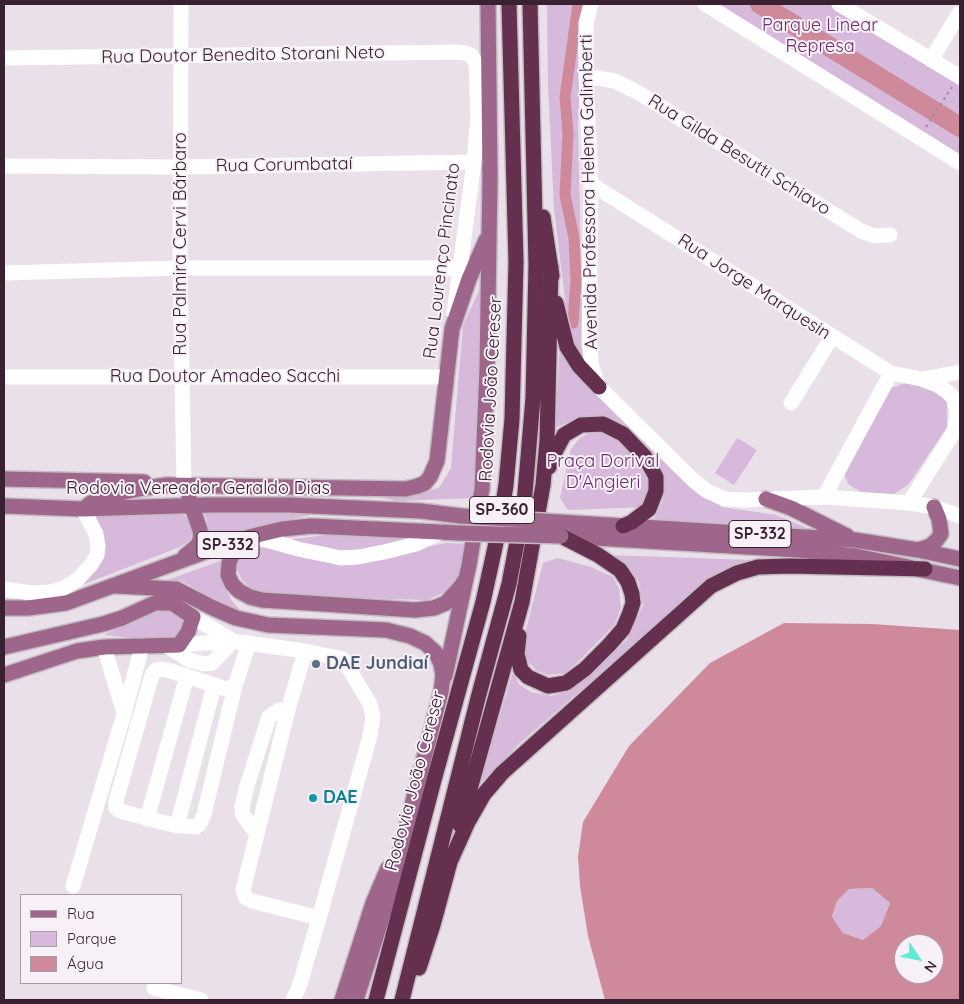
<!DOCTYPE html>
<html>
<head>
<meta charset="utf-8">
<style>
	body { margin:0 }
	#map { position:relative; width:964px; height:1004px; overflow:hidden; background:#eae0e9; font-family:Quicksand,sans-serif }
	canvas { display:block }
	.frame { position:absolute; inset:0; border:5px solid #3a2132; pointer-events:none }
	.legend { position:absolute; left:20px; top:894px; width:162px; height:90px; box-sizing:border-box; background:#f7f0f6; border:1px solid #ab9da8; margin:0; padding:6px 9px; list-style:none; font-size:15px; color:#3a2132 }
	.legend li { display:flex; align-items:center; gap:10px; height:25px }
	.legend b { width:25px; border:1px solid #ab9da8 }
	.north { position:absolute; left:894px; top:934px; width:50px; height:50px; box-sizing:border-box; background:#f7f0f6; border:1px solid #ab9da8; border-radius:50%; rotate:124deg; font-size:14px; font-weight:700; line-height:20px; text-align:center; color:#3a2132 }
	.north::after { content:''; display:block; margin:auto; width:18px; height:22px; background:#5cecd4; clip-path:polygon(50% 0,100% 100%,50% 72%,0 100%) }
</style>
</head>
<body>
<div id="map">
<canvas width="964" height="1004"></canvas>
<div class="frame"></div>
<ul class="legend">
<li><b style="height:6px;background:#9e668b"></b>Rua</li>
<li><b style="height:14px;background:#d6b9db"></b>Parque</li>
<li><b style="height:14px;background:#ce8a9b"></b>Água</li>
</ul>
<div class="north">N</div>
</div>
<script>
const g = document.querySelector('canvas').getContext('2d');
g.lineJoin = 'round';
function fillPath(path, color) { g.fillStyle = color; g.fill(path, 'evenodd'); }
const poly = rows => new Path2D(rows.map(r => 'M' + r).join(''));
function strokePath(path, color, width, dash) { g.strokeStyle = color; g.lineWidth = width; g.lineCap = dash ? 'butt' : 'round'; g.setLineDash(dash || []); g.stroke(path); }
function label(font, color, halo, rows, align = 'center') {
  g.font = font + ' Quicksand,sans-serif'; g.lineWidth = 4; g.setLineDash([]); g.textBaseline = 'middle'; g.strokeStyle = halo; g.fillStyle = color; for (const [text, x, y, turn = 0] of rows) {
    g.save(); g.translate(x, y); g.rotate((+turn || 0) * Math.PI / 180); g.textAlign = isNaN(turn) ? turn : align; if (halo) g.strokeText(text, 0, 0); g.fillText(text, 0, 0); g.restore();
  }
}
fillPath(poly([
	[547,4,581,4,577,35,580,74,578,126,582,305,582,340,584,359,570,340,554,209,548,84],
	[703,4,830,4,960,86,960,160],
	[488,272,486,341,474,498,396,501,358,492,412,495,439,488,451,468,463,325],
	[560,344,695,490,722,507,776,515,805,527,806,531,653,521,663,500,663,478,655,459,634,436,613,420,581,416,555,428],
	[908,382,931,387,947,402,947,427,909,484,894,494,861,492,848,484,843,469,891,388],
	[601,430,614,434,653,472,645,507,568,510,560,498,571,449,579,439,589,433],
	[737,438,757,450,734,485,715,473],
	[203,510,316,514,257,526,203,545,208,532,207,520],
	[179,513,190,519,193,531,190,540,180,547,74,588,97,565,90,516],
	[328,535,414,539,343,553,283,540],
	[446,543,473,544,467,570,451,589,427,600,273,596,251,588,242,580,237,569,241,555,252,546,285,551,408,551],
	[608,555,751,560,729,567,707,580,519,744,479,785,513,672,519,684,531,692,551,696,568,691,627,640,643,606,639,582,626,565],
	[557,558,591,567,613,577,619,588,621,608,614,625,580,660,565,673,548,675,536,670,528,662,522,645,543,563],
	[220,561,222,582,232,601,248,619,228,610,211,598,182,581,159,583],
	[166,605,182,617,183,627,176,637,163,641,104,635,153,608],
	[872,888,890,903,881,926,863,940,843,933,832,918,837,901,849,889]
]), '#d6b9db');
fillPath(poly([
	[784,623,872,624,960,630,960,1000,605,1000,588,936,580,886,578,857,583,822,629,746,710,663],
	[872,888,890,903,881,926,863,940,843,933,832,917,837,901,849,889],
	[904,944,934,944,934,974,904,974]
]), '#ce8a9b');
strokePath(poly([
	[573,323,576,280,574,238,565,195,568,133,565,97,578,4]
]), '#ce8a9b', 11);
strokePath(poly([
	[760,4,960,127]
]), '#ce8a9b', 20);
const major = poly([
	[4,479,144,482],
	[766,499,791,508,847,536],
	[4,506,83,509,209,505,289,505,421,511,461,516],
	[83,509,91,503,108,496,138,489,167,485,406,489,418,486,425,483,430,477,437,461,452,329,469,279,486,240],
	[559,522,855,540,918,550,960,559],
	[561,536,799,550,856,556,960,578],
	[242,540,233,553,229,563,228,575,232,584,239,591,250,597,262,600,415,610,434,608,446,603,462,585,464,581],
	[918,550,930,546,936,541,941,534,939,519,934,507],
	[185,556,197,546,201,538,200,530,189,498],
	[115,586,176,589,213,608,236,618,268,625,386,630,410,636,425,643,436,653,441,664,443,675,441,692,387,902,356,1000],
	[4,608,28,608,66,603,210,550,253,536,282,529,311,526,460,533],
	[4,647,103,624,122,618,155,603,172,603,193,617,188,632,179,645,104,647,77,651,4,675],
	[445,676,469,565,482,489,487,369,490,178,488,4],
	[342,1000,373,903,388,868]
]);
const highway = poly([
	[543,217,552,276],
	[556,303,567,347,579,366,599,387],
	[549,467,556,450,564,435,581,425,603,424,623,434,645,457,656,477,656,491,649,509,632,522,623,526],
	[519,636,517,654,521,670,528,677,548,686,566,683,585,669,609,645,623,629,629,615,633,603,632,594,628,582,620,570,598,555,561,536],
	[460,825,522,602,543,485,547,441,551,267],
	[419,968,433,925,450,862,468,822,484,794,502,773,711,586,737,573,758,567,790,566,925,569],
	[376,1000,434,780,483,602,499,529,506,485,512,419,516,262,509,4],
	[402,1000,478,698,509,584,524,505,533,398,536,265,530,4]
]);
strokePath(major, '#c4bcc2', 18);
strokePath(highway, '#c4bcc2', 18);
strokePath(poly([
	[926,127,952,87]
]), '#ad82a1', 2, [2.5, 4]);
strokePath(poly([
	[181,4,180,268,184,485],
	[591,4,586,23,586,76,591,184,589,343,592,367,599,387,693,480,707,491,725,499,747,500,824,497,909,503,934,507,960,516],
	[705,4,960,163],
	[839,4,960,77],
	[4,58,457,52,465,53,472,56,476,64,478,118,474,162,454,313],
	[931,60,960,12],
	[586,76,615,81,639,93,861,231,875,236,890,235],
	[4,166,181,167,474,162],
	[591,184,891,373,921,379,937,385,948,392,954,399,957,413,955,429],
	[4,273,180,268,459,268],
	[4,377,447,377],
	[923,379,960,372],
	[791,403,832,337],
	[824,497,891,373],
	[909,503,960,422],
	[253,536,298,549,341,558,358,557,384,552,416,544,441,532],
	[4,589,31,593,50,592,64,588,77,580,91,565,97,555,98,546,96,534,83,509],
	[193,617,233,641],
	[179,645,233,641,305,651,343,659,370,704,373,717,370,736,319,918],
	[167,646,189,660,204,664,212,663,233,641],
	[104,647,124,713],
	[235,686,229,689,223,688,171,671,162,669,156,670,152,675,116,801,116,808,120,811,173,825,196,827,200,824,204,814,235,686,249,643],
	[147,819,187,676],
	[177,826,214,686],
	[256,833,243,815,242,807,247,786,269,717,279,710,288,710],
	[73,886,124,714,142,646],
	[154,988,201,1000],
	[293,1000,300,984,319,918,252,901,246,898,243,890,288,710,305,651]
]), '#fff', 15);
strokePath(major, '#9e668b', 15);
strokePath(highway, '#652f50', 15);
const majorBridge = poly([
	[461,516,559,522],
	[460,533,561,536]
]);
strokePath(majorBridge, '#c4bcc2', 18, []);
strokePath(majorBridge, '#9e668b', 15);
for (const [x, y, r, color] of [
	[316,664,5,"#5c6f8a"],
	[313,798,5,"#0f9aa8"]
]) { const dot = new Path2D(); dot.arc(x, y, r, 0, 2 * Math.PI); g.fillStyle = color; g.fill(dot); strokePath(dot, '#f7f0f6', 2); }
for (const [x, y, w] of [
	[502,510,65],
	[760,534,62],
	[228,545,62]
]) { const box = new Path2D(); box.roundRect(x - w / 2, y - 13.5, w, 27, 4); g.fillStyle = '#f7f0f6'; g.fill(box); strokePath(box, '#3a2132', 1); }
label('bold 16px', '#3a2132', null, [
	["SP-360",502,510],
	["SP-332",760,534],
	["SP-332",228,545]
]);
label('18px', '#6d2d6f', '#f7f0f6', [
	["Parque Linear",820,26],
	["Represa",820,47],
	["Praça Dorival",603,462],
	["D'Angieri",603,483]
]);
label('18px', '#3a2132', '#f7f0f6', [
	["Rua Doutor Benedito Storani Neto",243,55,-1],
	["Rua Gilda Besutti Schiavo",739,155,32],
	["Rua Corumbataí",284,165,-1],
	["Avenida Professora Helena Galimberti",589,192,-91],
	["Rua Palmira Cervi Bárbaro",181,244,-90],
	["Rua Lourenço Pincinato",442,261,-83],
	["Rua Jorge Marquesin",754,287,33],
	["Rua Doutor Amadeo Sacchi",225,377],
	["Rodovia João Cereser",491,389,-87],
	["Rodovia Vereador Geraldo Dias",198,489],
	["Rodovia João Cereser",415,781,-75]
]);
label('bold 18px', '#4e5e75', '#f7f0f6', [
	["DAE Jundiaí",326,664]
], 'left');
label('bold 18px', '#0d838f', '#f7f0f6', [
	["DAE",323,798]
], 'left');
</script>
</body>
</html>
